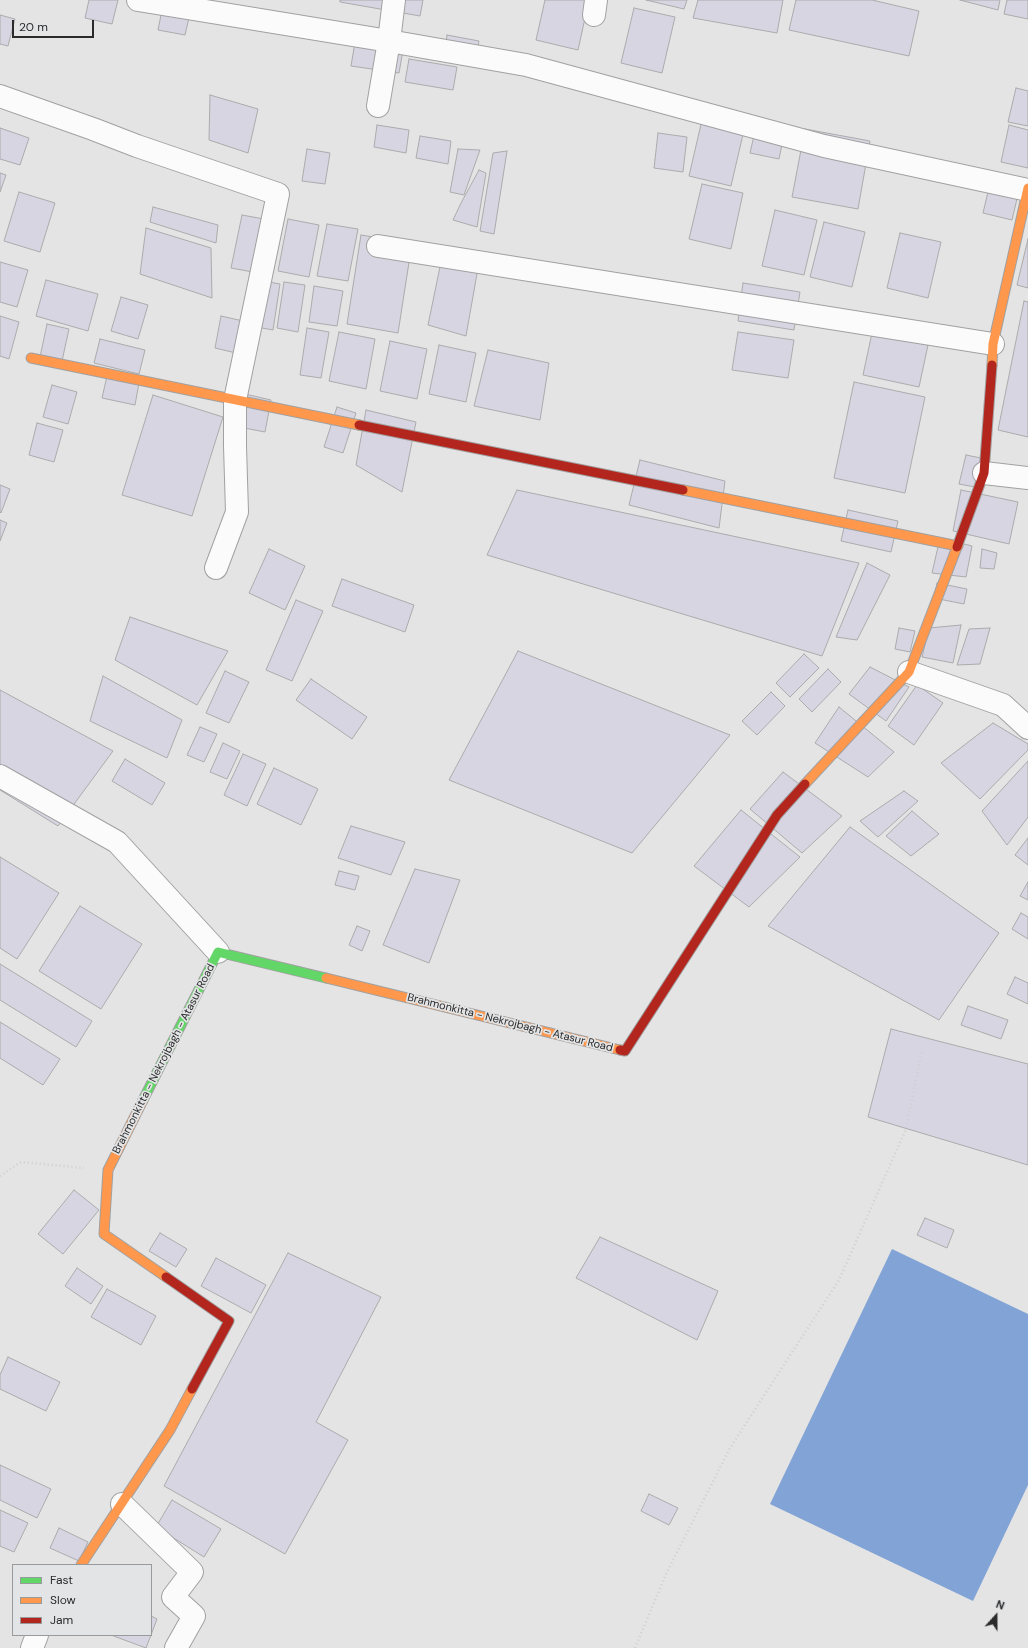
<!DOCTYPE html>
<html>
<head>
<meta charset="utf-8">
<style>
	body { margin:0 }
	#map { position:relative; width:1028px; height:1648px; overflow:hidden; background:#e4e4e4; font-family:"DM Sans",sans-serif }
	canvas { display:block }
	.legend { position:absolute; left:12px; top:1564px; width:140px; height:72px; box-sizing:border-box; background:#e3e4e5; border:1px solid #999a9b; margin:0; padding:5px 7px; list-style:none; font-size:12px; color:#2a2a2b }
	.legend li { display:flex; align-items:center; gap:8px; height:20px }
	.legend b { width:20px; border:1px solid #999a9b }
	.north { position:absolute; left:976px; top:1596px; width:40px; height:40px; -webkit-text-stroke:3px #e3e4e5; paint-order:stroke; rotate:21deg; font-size:11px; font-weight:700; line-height:16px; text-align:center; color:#2a2a2b }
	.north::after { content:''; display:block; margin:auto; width:14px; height:18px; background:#2a2a2b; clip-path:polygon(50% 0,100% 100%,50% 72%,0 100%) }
	.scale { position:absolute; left:12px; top:20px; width:82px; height:18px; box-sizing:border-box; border:2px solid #2a2a2b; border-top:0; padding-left:5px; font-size:12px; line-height:14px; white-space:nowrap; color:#2a2a2b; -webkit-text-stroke:3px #e3e4e5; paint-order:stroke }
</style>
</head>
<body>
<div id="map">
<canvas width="1028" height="1648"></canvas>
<ul class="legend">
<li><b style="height:5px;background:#63d668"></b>Fast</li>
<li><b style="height:5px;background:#ff974d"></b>Slow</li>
<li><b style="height:5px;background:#b3261e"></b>Jam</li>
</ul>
<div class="north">N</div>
<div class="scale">20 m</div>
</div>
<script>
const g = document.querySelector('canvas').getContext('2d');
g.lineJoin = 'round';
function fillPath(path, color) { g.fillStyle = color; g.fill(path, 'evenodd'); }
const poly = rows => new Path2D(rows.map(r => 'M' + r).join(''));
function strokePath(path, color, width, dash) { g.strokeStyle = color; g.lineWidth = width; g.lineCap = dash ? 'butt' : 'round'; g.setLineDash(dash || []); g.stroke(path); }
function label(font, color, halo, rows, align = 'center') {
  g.font = font + ' "DM Sans",sans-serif'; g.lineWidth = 3.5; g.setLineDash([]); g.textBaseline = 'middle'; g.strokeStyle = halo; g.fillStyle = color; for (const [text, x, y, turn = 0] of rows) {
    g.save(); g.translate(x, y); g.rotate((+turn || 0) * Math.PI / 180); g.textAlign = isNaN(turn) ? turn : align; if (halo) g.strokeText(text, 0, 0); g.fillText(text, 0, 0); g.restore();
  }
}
fillPath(poly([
	[892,1249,1028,1314,1028,1485,973,1601,770,1504]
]), '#82a3d5');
const building = poly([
	[89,0,118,0,112,24,85,18,89,0],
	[164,0,193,0,185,35,158,30,164,0],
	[340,0,423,0,420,16,340,2,340,0],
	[545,0,589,0,578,50,536,40,545,0],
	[646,0,687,0,684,9,646,0],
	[698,0,783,0,777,33,693,18,698,0],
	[796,0,872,0,919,11,909,56,789,30,796,0],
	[960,0,1000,0,998,10,960,0],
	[1007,0,1028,0,1028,19,1004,14,1007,0],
	[634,8,675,17,662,73,621,63,634,8],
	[0,15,15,19,8,46,0,44,0,15],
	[447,35,479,41,475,63,444,58,447,35],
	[355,42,403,50,399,73,351,66,355,42],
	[409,59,457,67,453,90,405,82,409,59],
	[1016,88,1028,91,1028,126,1008,122,1016,88],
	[210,95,258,109,248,153,209,140,210,95],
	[758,118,786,125,779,159,750,153,758,118],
	[702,120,744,130,731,186,689,176,702,120],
	[377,125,409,130,406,153,374,147,377,125],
	[1009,125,1028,130,1028,168,1001,162,1009,125],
	[0,128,29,138,20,165,0,159,0,128],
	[805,129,870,141,858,209,792,197,805,129],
	[658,133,687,137,683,172,654,168,658,133],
	[420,136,451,141,448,164,416,158,420,136],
	[307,149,330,153,325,184,302,181,307,149],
	[458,149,480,150,464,195,450,192,458,149],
	[507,151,494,234,480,231,493,153,507,151],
	[479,170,486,173,477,227,453,220,461,203,479,170],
	[0,173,6,175,0,192,0,173],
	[991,179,1020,186,1012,220,983,213,991,179],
	[702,184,743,193,731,249,689,239,702,184],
	[19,192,55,203,40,252,4,241,19,192],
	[153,207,218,225,216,243,150,222,153,207],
	[775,210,817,220,804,275,762,266,775,210],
	[242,215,280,222,269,275,231,268,242,215],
	[288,219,319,225,309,277,278,271,288,219],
	[824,222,865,232,852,287,810,277,824,222],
	[327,224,358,229,348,281,317,276,327,224],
	[146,228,211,248,212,298,140,274,146,228],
	[900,233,941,242,928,298,887,288,900,233],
	[361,235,412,243,398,333,347,324,361,235],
	[1028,239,1028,288,1017,285,1028,239],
	[0,262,28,270,17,307,0,302,0,262],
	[441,262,478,268,466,336,428,325,441,262],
	[46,280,98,294,88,331,36,316,46,280],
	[258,280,280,284,273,330,251,326,258,280],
	[284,282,305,285,298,332,277,328,284,282],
	[743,283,800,292,794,330,738,321,743,283],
	[314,286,343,291,337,326,309,322,314,286],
	[121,297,148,305,138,339,111,331,121,297],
	[1024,301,1028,302,1028,437,998,430,1024,301],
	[0,316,19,322,9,359,0,356,0,316],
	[221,316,243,321,236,353,215,348,221,316],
	[47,324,69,329,62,361,40,357,47,324],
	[307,328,329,332,321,378,300,375,307,328],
	[339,332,375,339,366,389,329,381,339,332],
	[738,332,794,340,788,378,732,370,738,332],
	[872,333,928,345,919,387,863,375,872,333],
	[100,339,145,350,139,374,94,363,100,339],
	[390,341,427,349,417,399,380,391,390,341],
	[439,345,476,353,466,402,429,394,439,345],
	[488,350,549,363,540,420,474,406,488,350],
	[107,376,139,383,135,405,102,398,107,376],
	[854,382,925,397,905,493,834,478,854,382],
	[52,385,77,392,68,424,43,417,52,385],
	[245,394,271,400,265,432,239,427,245,394],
	[153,395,223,417,192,516,122,495,153,395],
	[337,407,356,413,343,453,324,447,337,407],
	[366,410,416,422,402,492,356,465,366,410],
	[37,423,63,430,54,462,29,455,37,423],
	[966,455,981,458,975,487,959,484,966,455],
	[640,460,725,481,719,528,629,505,640,460],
	[0,485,10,489,1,513,0,512,0,485],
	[517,490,859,563,822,656,487,555,517,490],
	[961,490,1018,502,1009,544,953,531,961,490],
	[848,510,898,521,891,552,841,541,848,510],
	[0,520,7,523,0,541,0,520],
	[940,538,972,546,966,577,932,573,940,538],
	[269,549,305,566,285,610,249,593,269,549],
	[982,549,997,553,994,569,980,568,982,549],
	[867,563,890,575,857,640,836,637,867,563],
	[342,579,414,605,405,632,332,606,342,579],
	[937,583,967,589,964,604,934,598,937,583],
	[296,600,323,611,292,681,266,670,296,600],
	[130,617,228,651,197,705,115,660,130,617],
	[961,625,953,663,922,657,929,628,961,625],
	[899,628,915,631,910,652,895,649,899,628],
	[990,628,980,664,957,665,969,629,990,628],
	[518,651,730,735,632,853,449,780,518,651],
	[804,654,819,668,790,697,776,683,804,654],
	[870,667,909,687,886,721,849,694,870,667],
	[828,669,841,682,812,712,799,699,828,669],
	[225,671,249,682,229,723,206,713,225,671],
	[103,676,182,720,167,758,90,721,103,676],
	[311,679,367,717,352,739,296,700,311,679],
	[917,685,943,703,914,745,888,726,917,685],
	[0,690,113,751,58,826,0,790,0,690],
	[771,692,785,706,757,735,742,721,771,692],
	[839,707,894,752,868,777,815,743,839,707],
	[993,723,1028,744,1028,750,980,799,941,763,993,723],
	[200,727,217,734,204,762,187,755,200,727],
	[223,743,240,751,227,779,210,772,223,743],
	[243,754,266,764,247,806,224,795,243,754],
	[125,759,165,783,152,805,112,781,125,759],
	[1028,761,1028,817,1007,845,982,811,1028,761],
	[274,768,318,789,301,825,257,804,274,768],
	[783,772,842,816,802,853,750,809,783,772],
	[904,791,918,801,878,837,860,821,904,791],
	[741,810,800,857,749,907,694,866,741,810],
	[912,811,939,834,911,856,886,836,912,811],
	[351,826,405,842,391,875,338,858,351,826],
	[850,827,999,933,939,1020,768,926,850,827],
	[1028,838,1028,865,1015,855,1028,838],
	[0,857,59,893,17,959,0,948,0,857],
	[415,869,460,880,429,963,383,945,415,869],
	[339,871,359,876,355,890,335,885,339,871],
	[1028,882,1028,900,1020,896,1028,882],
	[80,906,142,944,101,1009,39,971,80,906],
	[1021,913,1028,917,1028,939,1012,929,1021,913],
	[357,926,370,931,362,951,349,945,357,926],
	[0,964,92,1021,76,1047,0,1000,0,964],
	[1015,977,1028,983,1028,1004,1007,994,1015,977],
	[968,1006,1008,1020,1001,1039,961,1025,968,1006],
	[0,1022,60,1059,43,1085,0,1058,0,1022],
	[891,1029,1028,1064,1028,1165,868,1117,891,1029],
	[74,1190,99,1210,63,1254,38,1234,74,1190],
	[925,1218,954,1230,947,1248,917,1235,925,1218],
	[160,1233,187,1249,176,1267,149,1251,160,1233],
	[600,1237,718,1291,697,1340,576,1278,600,1237],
	[288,1253,381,1297,316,1422,348,1440,285,1554,164,1486,288,1253],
	[216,1258,266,1285,251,1313,201,1286,216,1258],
	[77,1268,103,1286,91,1304,65,1286,77,1268],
	[107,1289,156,1316,141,1345,91,1317,107,1289],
	[8,1357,60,1382,46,1411,0,1389,0,1375,8,1357],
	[0,1465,51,1489,37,1518,0,1500,0,1465],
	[649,1494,678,1508,669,1525,641,1511,649,1494],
	[172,1500,221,1529,204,1557,156,1527,172,1500],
	[0,1510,28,1523,14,1552,0,1546,0,1510],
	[59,1528,88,1542,79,1561,50,1548,59,1528],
	[151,1616,157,1619,151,1635,151,1616],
	[111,1635,151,1635,146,1648,111,1635]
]);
fillPath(building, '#d7d5e2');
strokePath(building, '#ababac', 1);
const street = poly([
	[138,0,389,41,526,65,824,146,1028,190],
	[594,15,596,0],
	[0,96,93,129,137,146,278,194,235,400,235,446,237,512,216,568],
	[378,106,389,41,394,0],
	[378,246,993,344],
	[984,473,1028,478],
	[909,672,1003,705,1028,728],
	[0,776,117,842,218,952],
	[122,1504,192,1572,173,1597,194,1616,176,1648],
	[32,1648,37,1635]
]);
const fast = poly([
	[143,1100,218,952,326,978]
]);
const slow = poly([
	[31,358,359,425],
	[992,365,993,344,1028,188],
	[683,490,958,546],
	[805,784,909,672,957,547],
	[326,978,620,1050],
	[143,1100,108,1170,104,1234,166,1277],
	[81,1565,170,1430,192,1389]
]);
const jam = poly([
	[359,425,683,490],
	[957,547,984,473,992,365],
	[620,1050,625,1051,777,815,805,784],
	[166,1277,229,1321,192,1389]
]);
strokePath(street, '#a1a1a1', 24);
strokePath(fast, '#a1a1a1', 11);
strokePath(slow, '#a1a1a1', 11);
strokePath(jam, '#a1a1a1', 11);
strokePath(poly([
	[0,1176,21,1162,84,1168],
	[635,1648,666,1574,730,1448,839,1280,906,1129,922,1050]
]), '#cfcfd0', 2.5, [1, 3]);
strokePath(street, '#fbfbfb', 22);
strokePath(fast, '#63d668', 9);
strokePath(slow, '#ff974d', 9);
strokePath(jam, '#b3261e', 9);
label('11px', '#2a2a2b', '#e3e4e5', [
	["Brahmonkitta - Nekrojbagh - Atasur Road",510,1023,14],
	["Brahmonkitta - Nekrojbagh - Atasur Road",164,1059,-63]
]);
</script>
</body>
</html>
